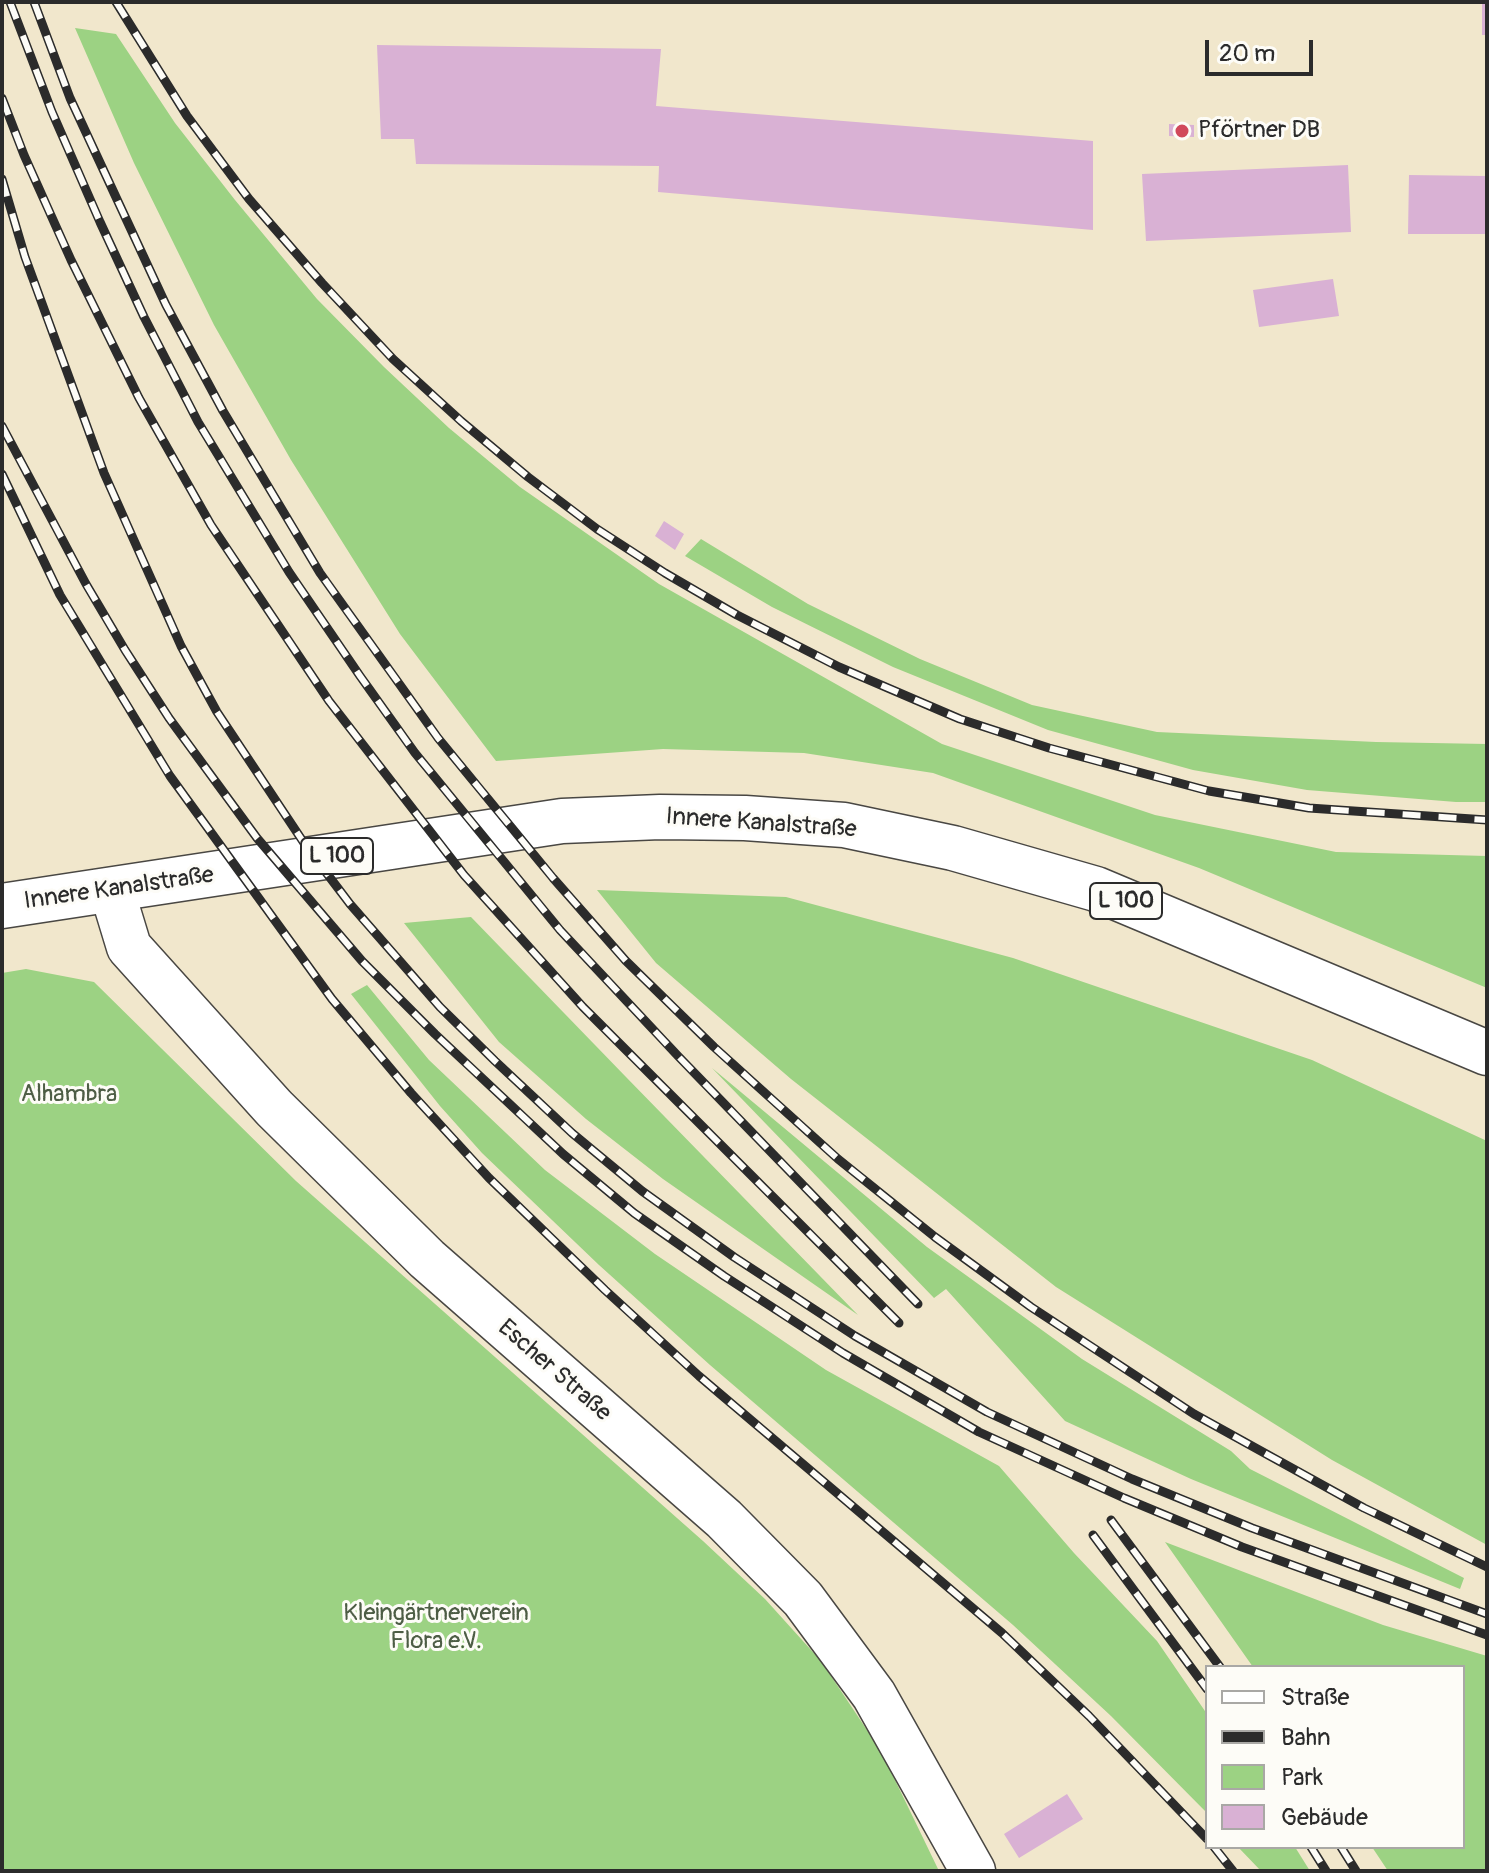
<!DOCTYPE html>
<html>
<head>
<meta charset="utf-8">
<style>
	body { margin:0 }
	#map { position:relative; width:1489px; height:1873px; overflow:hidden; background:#f1e7cc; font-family:Pangolin,sans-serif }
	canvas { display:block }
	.frame { position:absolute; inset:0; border:4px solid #2b2b2b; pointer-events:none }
	.legend { position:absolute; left:1205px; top:1665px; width:260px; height:184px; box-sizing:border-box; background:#fdfcf7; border:2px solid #a9a8a5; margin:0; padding:10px 14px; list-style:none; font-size:24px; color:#2b2b2b }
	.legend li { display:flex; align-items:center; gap:16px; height:40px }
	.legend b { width:40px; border:2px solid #a9a8a5 }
	.scale { position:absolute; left:1205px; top:40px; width:108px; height:36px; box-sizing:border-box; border:4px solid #2b2b2b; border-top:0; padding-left:10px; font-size:24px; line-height:28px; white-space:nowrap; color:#2b2b2b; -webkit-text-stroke:6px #fdfcf7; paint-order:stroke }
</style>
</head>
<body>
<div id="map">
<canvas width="1489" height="1873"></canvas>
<div class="frame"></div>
<ul class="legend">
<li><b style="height:10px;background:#fff"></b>Straße</li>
<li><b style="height:10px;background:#2b2b2b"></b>Bahn</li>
<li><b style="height:22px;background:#9cd283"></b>Park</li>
<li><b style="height:22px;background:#d9b1d4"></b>Gebäude</li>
</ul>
<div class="scale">20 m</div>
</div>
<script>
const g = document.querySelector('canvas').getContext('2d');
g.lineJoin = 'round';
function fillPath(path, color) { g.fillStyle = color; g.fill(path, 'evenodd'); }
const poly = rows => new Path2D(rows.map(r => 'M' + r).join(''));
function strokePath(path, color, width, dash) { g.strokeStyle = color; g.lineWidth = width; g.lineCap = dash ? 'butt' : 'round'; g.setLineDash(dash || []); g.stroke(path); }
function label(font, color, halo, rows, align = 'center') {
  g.font = font + ' Pangolin,sans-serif'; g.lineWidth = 6; g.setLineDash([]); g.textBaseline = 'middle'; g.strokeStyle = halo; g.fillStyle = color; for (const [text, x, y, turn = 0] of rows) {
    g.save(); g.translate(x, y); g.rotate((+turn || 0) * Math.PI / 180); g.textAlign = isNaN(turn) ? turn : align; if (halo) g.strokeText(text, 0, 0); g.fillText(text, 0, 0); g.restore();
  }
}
fillPath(poly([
	[75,28,116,34,175,123,235,200,317,299,384,367,449,428,520,487,659,584,942,744,1155,815,1336,852,1487,856,1487,988,1199,868,933,773,804,753,663,749,496,761,400,634,291,460,214,325,134,163],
	[701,539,808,604,920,659,1032,705,1157,732,1376,742,1487,744,1487,802,1456,802,1307,790,1193,770,1048,730,893,667,772,607,685,556],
	[597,890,786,897,1013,958,1312,1060,1487,1141,1487,1545,1332,1460,1056,1287,791,1079,656,963],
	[471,917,626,1077,858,1315,663,1179,586,1119,499,1042,404,923],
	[26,969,94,982,296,1181,703,1541,765,1599,821,1661,881,1751,939,1871,2,1871,2,973],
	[367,985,429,1060,545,1170,655,1254,826,1370,999,1466,1074,1553,1157,1641,1207,1714,1207,1813,1111,1716,1013,1625,710,1365,599,1265,482,1153,440,1106,351,994],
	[712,1068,927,1247,1082,1359,1231,1451,1250,1469,1464,1578,1460,1589,1191,1479,1065,1421,946,1289,934,1298],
	[1165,1542,1383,1625,1487,1656,1487,1871,1388,1871,1372,1847,1463,1847,1463,1667,1253,1667],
	[1238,1847,1295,1847,1310,1871,1261,1871]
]), '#9cd283');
fillPath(poly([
	[1482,2,1487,2,1487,35,1482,35],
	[377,45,661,49,656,106,1093,141,1093,230,658,192,659,166,416,164,414,139,381,139],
	[1169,124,1194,125,1194,137,1169,136],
	[1348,165,1351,232,1146,241,1142,174],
	[1409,175,1487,176,1487,234,1408,234],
	[1333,279,1339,316,1259,327,1253,290],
	[664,521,684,534,675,550,655,536],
	[1067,1794,1083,1819,1019,1858,1004,1834]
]), '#d9b1d4');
const secondary = poly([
	[112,891,129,947,274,1108,427,1259,724,1519,803,1599,874,1695,973,1871]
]);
const primary = poly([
	[2,906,562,821,660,817,745,818,844,825,953,848,1096,889,1487,1053]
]);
strokePath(secondary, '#494743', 47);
strokePath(primary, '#494743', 47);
strokePath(secondary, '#fff', 44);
strokePath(primary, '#fff', 44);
const rail = poly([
	[10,2,52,112,100,222,144,317,198,422,289,572,360,676,415,753,560,930,678,1056,918,1304],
	[34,2,70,98,166,305,223,411,320,573,438,738,553,878,626,961,714,1047,838,1159,935,1237,1031,1307,1194,1414,1364,1508,1487,1567],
	[116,2,187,116,249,199,322,283,393,359,461,421,528,477,597,529,665,573,737,615,839,667,960,719,1049,748,1209,791,1309,808,1487,820],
	[2,98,24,155,71,260,139,398,211,525,329,701,464,875,583,1007,899,1323],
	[2,179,25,257,104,473,181,646,217,712,306,846,350,904,440,1007,495,1061,572,1133,642,1191,734,1257,855,1336,987,1412,1132,1479,1252,1528,1487,1614],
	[2,426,86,584,125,650,169,718,257,838,362,961,435,1034,563,1154,634,1213,724,1276,843,1353,979,1432,1124,1498,1242,1547,1487,1635],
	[2,474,60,595,170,776,332,999,411,1093,489,1178,605,1290,699,1376,1002,1633,1089,1716,1207,1839],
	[1111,1520,1220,1667],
	[1093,1535,1207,1689],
	[1214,1847,1233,1871],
	[1311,1847,1326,1871],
	[1341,1847,1356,1871]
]);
strokePath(rail, '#2b2b2b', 9);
strokePath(rail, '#fdfcf7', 6, [18]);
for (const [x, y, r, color] of [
	[1182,131,8,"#d1495b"]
]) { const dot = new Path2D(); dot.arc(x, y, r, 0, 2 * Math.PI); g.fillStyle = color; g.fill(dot); strokePath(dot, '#fdfcf7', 3); }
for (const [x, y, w] of [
	[337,856,72],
	[1126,901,72]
]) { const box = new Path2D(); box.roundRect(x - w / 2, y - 18, w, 36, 6); g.fillStyle = '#fdfcf7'; g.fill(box); strokePath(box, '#2b2b2b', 2); }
label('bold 22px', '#2b2b2b', null, [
	["L 100",337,856],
	["L 100",1126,901]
]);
label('24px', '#2b2b2b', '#fdfcf7', [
	["Pförtner DB",1198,131]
], 'left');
label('24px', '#2b2b2b', '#fdfcf7', [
	["Innere Kanalstraße",761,824,4],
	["Innere Kanalstraße",119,889,-8],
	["Escher Straße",554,1371,41]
]);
label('24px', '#4d5d45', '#fdfcf7', [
	["Alhambra",69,1095],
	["Kleingärtnerverein",436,1614],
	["Flora e.V.",436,1642]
]);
</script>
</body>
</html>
